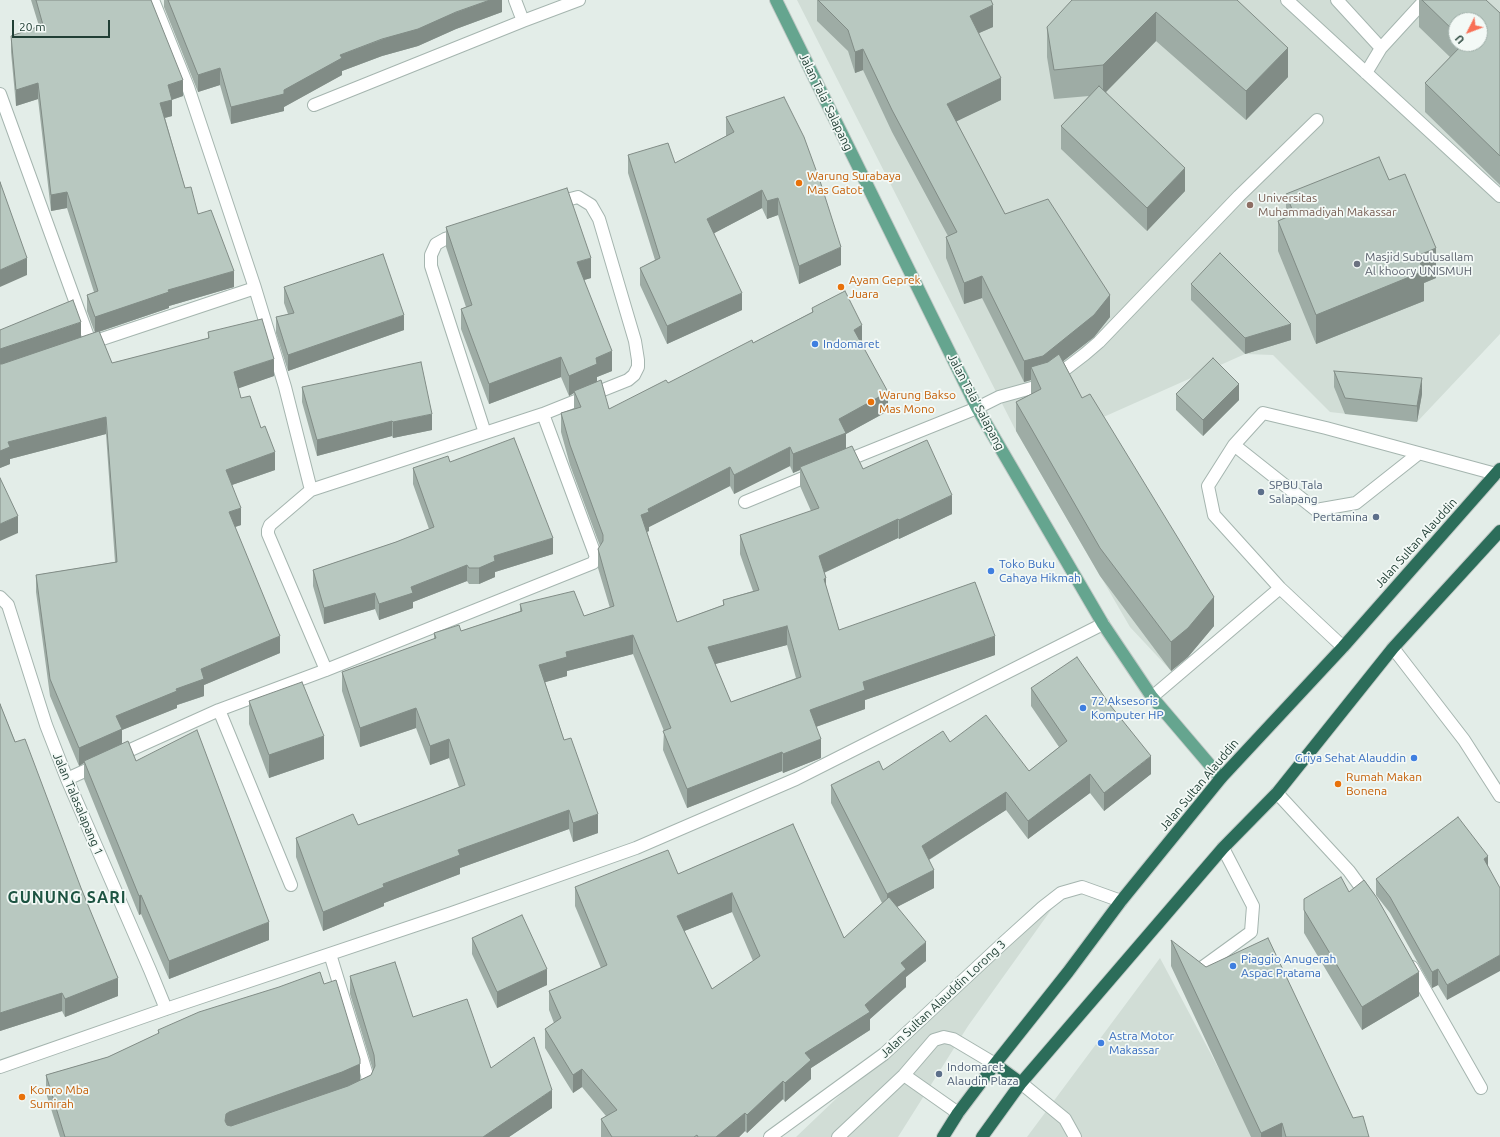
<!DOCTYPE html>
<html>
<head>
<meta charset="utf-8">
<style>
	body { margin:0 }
	#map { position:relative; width:1500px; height:1137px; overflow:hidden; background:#e3ede8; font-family:Ubuntu,sans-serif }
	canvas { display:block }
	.north { position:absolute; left:1448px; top:12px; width:40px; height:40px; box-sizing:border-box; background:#f3f9f6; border:1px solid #9fafa9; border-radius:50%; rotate:228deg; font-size:11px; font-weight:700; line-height:16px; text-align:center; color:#213f35 }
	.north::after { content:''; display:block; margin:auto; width:14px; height:18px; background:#f87056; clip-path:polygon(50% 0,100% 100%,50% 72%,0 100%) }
	.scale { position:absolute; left:12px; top:20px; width:98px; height:18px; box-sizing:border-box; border:2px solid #213f35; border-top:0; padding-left:5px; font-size:12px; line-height:14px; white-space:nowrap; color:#213f35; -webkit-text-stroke:3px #f3f9f6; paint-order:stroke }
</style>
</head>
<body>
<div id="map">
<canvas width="1500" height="1137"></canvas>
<div class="north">U</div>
<div class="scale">20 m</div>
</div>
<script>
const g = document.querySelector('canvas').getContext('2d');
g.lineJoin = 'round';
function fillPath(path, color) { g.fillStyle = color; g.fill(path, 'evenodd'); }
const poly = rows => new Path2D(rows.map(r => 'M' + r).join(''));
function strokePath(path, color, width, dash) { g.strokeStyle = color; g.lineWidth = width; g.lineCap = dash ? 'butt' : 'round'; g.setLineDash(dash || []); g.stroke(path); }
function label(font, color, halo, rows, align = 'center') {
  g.font = font + ' Ubuntu,sans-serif'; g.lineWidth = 3.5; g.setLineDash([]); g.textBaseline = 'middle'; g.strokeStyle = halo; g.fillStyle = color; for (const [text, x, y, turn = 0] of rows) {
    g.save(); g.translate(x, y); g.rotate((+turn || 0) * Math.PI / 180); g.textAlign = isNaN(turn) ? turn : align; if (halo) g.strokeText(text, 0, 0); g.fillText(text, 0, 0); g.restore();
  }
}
fillPath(poly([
	[797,0,1500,0,1500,334,1417,422,1330,412,1273,355,1245,354,1090,423,1214,626,1173,673,1130,627,1016,431],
	[1456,20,1480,20,1480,44,1456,44],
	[1061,896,968,1026,898,1137,796,1137,903,1035],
	[1160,958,1255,1137,1027,1137]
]), '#d1ddd6');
const minor = poly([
	[153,0,188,87,255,288,285,387,311,490],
	[515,0,523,21],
	[1287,0,1500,196],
	[1337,0,1381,48,1366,73],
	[1381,48,1425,0],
	[0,94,90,342],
	[314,105,523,21,579,0],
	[461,234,445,239,436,244,431,255,431,266,485,433],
	[87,344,255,288],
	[1234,445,1316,510,1356,503,1418,454],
	[843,462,977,408,999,397,1046,384,1085,354,1099,342,1239,196,1317,120],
	[745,502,815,473],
	[0,597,8,605,46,725,67,779,150,970,166,1009],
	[1343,647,1280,588,1214,515,1208,486,1234,445,1263,413,1326,428,1496,474],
	[1393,648,1464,740,1500,796],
	[326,670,268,534,268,530,270,525,311,490,543,414,628,380,634,375,638,367,638,360,635,341,599,219,591,205,578,197,555,203],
	[1152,697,1280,588],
	[219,710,291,885],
	[117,756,219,710,326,670,593,563,596,557,543,414],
	[67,779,98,765],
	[1277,793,1349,871,1368,897],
	[330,954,367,1075,368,1084,362,1090],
	[1412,967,1481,1088],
	[1200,969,1251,932,1253,906,1223,848],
	[0,1067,166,1009,452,913,636,848,796,779,1103,624],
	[904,1075,958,1113],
	[1021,1083,1065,1119,1075,1137],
	[770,1137,884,1054,1001,945,1043,907,1061,893,1082,887,1121,901],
	[838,1137,904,1075,934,1040,944,1037,953,1039,995,1064]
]);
const major = poly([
	[776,0,977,408,1103,624,1152,697,1221,778]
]);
const highway = poly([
	[995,1064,1021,1083],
	[943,1137,958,1113,995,1064,1068,972,1121,901,1221,778,1343,647,1500,469],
	[982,1137,1021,1083,1223,848,1277,793,1393,648,1500,531]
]);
strokePath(minor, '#a5b5af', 14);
strokePath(major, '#c1c9c6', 14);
strokePath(highway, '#c1c9c6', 14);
strokePath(minor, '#fff', 12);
strokePath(major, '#65a58f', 12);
strokePath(highway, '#2c6d5a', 12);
fillPath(poly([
	[31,0,151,0,183,96,172,100,172,116,165,118,185,188,234,287,169,306,169,308,99,332,112,363,208,339,208,332,274,376,238,388,241,398,275,470,232,485,241,525,235,527,280,653,204,685,204,696,177,705,177,708,122,730,122,744,136,761,269,940,169,979,141,914,139,915,84,779,84,763,79,766,50,696,36,592,36,575,115,562,106,434,10,459,10,464,0,468,0,330,81,338,95,333,87,311,87,295,94,292,67,208,51,211,38,99,16,106,11,52,11,36,39,26],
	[164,0,502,0,502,12,456,29,418,46,382,56,342,71,342,75,284,107,284,111,231,124,220,85,198,92,164,7],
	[817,0,993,27,979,33,1001,100,956,121,1005,214,1110,317,1094,337,1063,361,1082,398,1214,626,1188,657,1171,671,1100,576,1016,431,1016,402,1031,395,1031,380,1024,382,982,298,964,304,946,258,946,237,948,236,892,132,863,70,855,73,848,51,817,21],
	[1237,0,1288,77,1246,120,1156,41,1106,92,1185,191,1147,231,1061,149,1061,126,1089,96,1054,99,1047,57,1047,27],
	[1419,0,1486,0,1500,13,1500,185,1425,112,1425,83,1450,57,1419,27],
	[1456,20,1480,44,1456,44],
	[726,117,841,265,799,284,778,215,767,219,762,208,714,233,742,310,667,344,640,285,640,268,655,260,628,173,628,155,675,163,726,136],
	[1389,180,1436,278,1424,283,1424,301,1316,344,1278,251,1278,221,1286,217,1286,194],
	[446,227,591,278,584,280,612,371,597,377,597,381,609,409,668,383,753,343,812,312,812,308,862,344,862,345,888,411,846,434,846,449,863,469,952,514,899,539,898,538,824,573,826,586,839,630,995,655,865,700,865,709,816,727,821,758,783,773,782,771,687,808,663,750,664,731,633,654,567,671,567,676,545,682,564,740,598,833,573,842,569,829,460,868,460,874,384,903,384,906,323,931,296,857,296,838,358,825,459,787,449,758,430,765,416,728,360,747,342,691,342,672,434,639,434,633,461,631,520,611,520,604,584,616,610,608,598,568,598,549,600,546,570,465,561,432,561,413,574,409,574,393,569,396,561,377,489,404,461,329,461,309,466,307,446,247],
	[790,466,793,473,800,470,800,486,811,511,740,535,740,554,753,591,723,600,723,605,677,622,647,532,649,531,649,527,730,486,734,494],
	[787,645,796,678,731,702,715,664],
	[1191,284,1291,340,1245,354,1191,300],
	[284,287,404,330,288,371,276,333,276,317,288,314,284,303],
	[1334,371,1422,394,1417,422,1345,414,1334,387],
	[302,387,432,430,393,438,392,436,317,456,302,402],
	[1176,394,1239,400,1203,436,1176,410],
	[450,462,553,554,495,572,495,577,479,584,469,584,467,581,413,602,413,608,379,620,375,609,324,624,313,586,313,570,396,542,429,529,413,484,413,468],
	[1031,688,1151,774,1104,811,1090,793,1028,839,1006,810,929,860,934,888,897,907,926,961,906,977,906,987,870,1019,870,1030,811,1068,811,1079,785,1102,783,1099,747,1133,745,1131,739,1137,601,1137,601,1119,606,1116,582,1087,573,1093,545,1048,545,1029,554,1023,549,1010,549,991,601,968,575,906,575,887,678,874,793,824,844,938,882,903,831,803,831,785,883,770,950,742,1029,771,1059,747,1031,706],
	[732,912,753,961,712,989,684,931],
	[249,701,324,759,269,778,249,724],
	[0,704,118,996,65,1017,62,1011,0,1031],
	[1458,817,1447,1000,1438,985,1432,988,1390,913,1376,895,1376,879],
	[1349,892,1419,996,1362,1030,1304,933,1304,899],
	[472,938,547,985,497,1008,472,954],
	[1171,940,1353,1118,1369,1137,1251,1137,1171,966],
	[350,976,491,1068,552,1108,509,1137,60,1137,46,1093,46,1075,108,1057,158,1034,158,1030,360,1080,371,1075,373,1070,350,994]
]), '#9eaca5');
fillPath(poly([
	[490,0,502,0,502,12,456,29,418,46,382,56,342,71,342,75,284,107,284,111,231,124,231,107,284,90,340,55],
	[993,5,993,27,970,37,970,16],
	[1156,12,1156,41,1103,95,1103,65],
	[1288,48,1288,77,1246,120,1246,91],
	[863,49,863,70,855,73,855,52],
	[220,68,220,85,198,92,198,75],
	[1001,78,1001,100,947,126,947,104],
	[183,80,183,96,168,101,168,85],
	[38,83,38,99,16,106,16,90],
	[172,100,172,116,160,119,160,103],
	[1185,168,1185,191,1147,231,1147,208],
	[762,190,762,208,707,237,707,219],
	[67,192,67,208,51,211,51,195],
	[778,198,778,215,767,219,767,201],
	[841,247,841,265,799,284,799,266],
	[1436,248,1436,278,1424,283,1424,301,1316,344,1316,315,1417,256],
	[27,258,27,275,0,287,0,270],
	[591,258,591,278,577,282,577,262],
	[234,271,234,287,169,306,169,308,95,333,95,317,168,290],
	[982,276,982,298,964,304,964,283],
	[742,293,742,310,667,344,667,326],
	[1110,295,1110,317,1094,337,1043,377,1031,367,1031,380,1024,382,1024,361],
	[404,315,404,330,288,371,288,355],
	[81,322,81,339,0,366,0,349],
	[1291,324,1291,340,1245,354,1245,338],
	[862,325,862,344,854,349,854,330],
	[612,351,612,371,597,377,597,384,574,391,574,393,569,396,569,376,596,358],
	[561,357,561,377,489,404,489,384],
	[274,359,274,376,234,390,234,372],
	[1422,378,1422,394,1417,422,1417,406],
	[1239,384,1239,400,1203,436,1203,420],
	[888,392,888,411,846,434,846,452,800,467,800,470,793,473,793,454,839,419],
	[432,414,432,430,393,438,393,422],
	[106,417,106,434,10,459,10,464,0,468,0,451,8,442],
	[392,421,392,436,317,456,317,440],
	[790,447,790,466,734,494,734,475],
	[275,452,275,470,226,487,226,470],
	[730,467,730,486,649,527,649,531,641,534,641,515,648,509],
	[952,495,952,514,899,539,899,520],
	[241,508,241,525,229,529,229,512],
	[18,516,18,533,0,541,0,524],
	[898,519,898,538,819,575,819,556],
	[553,538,553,554,495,572,495,577,479,584,479,568,494,556],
	[467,565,467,581,413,602,413,608,379,620,379,604,411,587],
	[826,578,826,597,824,579],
	[375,593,375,609,324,624,324,608],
	[1214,597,1214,626,1188,657,1171,671,1171,642],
	[787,626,787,645,708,666,708,647],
	[633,635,633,654,567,671,567,676,539,684,539,665,566,652],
	[280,636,280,653,204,685,204,696,177,705,177,708,122,730,122,746,84,761,84,763,79,766,79,748,116,716,176,689,201,669],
	[995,636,995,655,865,700,865,709,810,729,810,710,863,682],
	[416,708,416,728,360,747,360,728],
	[324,736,324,759,269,778,269,755],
	[449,739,449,758,430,765,430,746],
	[821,739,821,758,783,773,783,754],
	[782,752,782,771,687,808,687,789],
	[1151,756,1151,774,1104,811,1104,793],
	[1090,774,1090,793,1028,839,1028,821],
	[1006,792,1006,810,922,864,922,846],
	[569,810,569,829,460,868,460,874,384,903,384,906,323,931,323,912,458,850],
	[598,814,598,833,573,842,573,823],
	[1488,856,1488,872,1484,859],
	[934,870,934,888,887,912,887,894],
	[732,893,732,912,677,934,677,916],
	[141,895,141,914,139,915,139,896],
	[269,922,269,940,169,979,169,961],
	[926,942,926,961,906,977,906,987,870,1019,870,1030,811,1068,811,1079,785,1102,785,1083,805,1053,865,1005,901,963],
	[1500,955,1500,971,1447,1000,1447,985],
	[547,969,547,985,497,1008,497,992],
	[1438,969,1438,985,1432,988,1432,972],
	[1419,972,1419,996,1362,1030,1362,1007],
	[118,978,118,996,65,1017,65,999],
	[62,993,62,1011,0,1031,0,1013],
	[360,1064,360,1082,226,1132,225,1121,226,1114,229,1112],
	[582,1069,582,1087,573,1093,573,1075],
	[783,1081,783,1099,747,1133,747,1115],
	[552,1090,552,1108,509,1137,483,1137],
	[745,1113,745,1131,739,1137,716,1137],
	[1282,1123,1282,1137,1261,1137,1261,1133]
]), '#818c86');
const building = poly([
	[36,0,151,0,183,80,168,85,172,100,160,103,185,188,191,187,198,214,211,210,234,271,168,290,169,292,95,317,87,295,98,291,67,192,51,195,38,83,16,90,11,36,43,25,36,0],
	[168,0,490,0,456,12,418,29,382,39,340,55,342,58,284,90,284,94,231,107,220,68,198,75,168,0],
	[818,0,991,0,993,5,970,16,1001,78,947,104,1005,214,1048,199,1110,295,1094,315,1043,356,1024,361,982,276,964,283,946,237,957,232,892,110,863,49,855,52,848,30,818,0],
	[1072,0,1237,0,1288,48,1246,91,1156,12,1103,65,1054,70,1047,27,1072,0],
	[1422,0,1486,0,1500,13,1500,156,1425,83,1463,44,1480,44,1480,20,1456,20,1456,33,1422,0],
	[1099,86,1185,168,1147,208,1061,126,1099,86],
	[784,97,804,137,820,181,841,247,799,266,778,198,767,201,762,190,707,219,742,293,667,326,640,268,660,258,628,155,668,143,675,163,734,132,726,117,784,97],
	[1379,157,1389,180,1405,174,1436,248,1417,256,1424,271,1316,315,1278,221,1294,214,1286,194,1379,157],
	[0,182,27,258,0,270,0,182],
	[567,188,591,258,577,262,612,351,596,358,597,364,569,376,561,357,489,384,461,309,472,305,446,227,567,188],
	[1220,253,1291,324,1245,338,1191,284,1220,253],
	[383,254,404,315,288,355,276,317,294,313,284,287,383,254],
	[845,291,862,325,854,330,888,392,839,419,846,433,793,454,790,447,734,475,730,467,648,509,649,512,641,515,677,622,724,605,723,600,759,590,740,535,819,508,800,467,852,446,863,469,927,440,952,495,899,520,898,519,819,556,826,578,824,579,839,630,975,582,995,636,863,682,865,690,810,710,821,739,783,754,782,752,687,789,663,731,671,728,633,635,566,652,567,657,539,665,564,740,571,738,598,814,573,823,569,810,458,850,460,855,383,884,384,887,323,912,296,838,353,814,358,825,465,785,449,739,430,746,416,708,360,728,342,672,436,638,434,633,459,625,461,631,522,611,520,604,574,591,584,616,614,606,598,549,603,541,603,535,570,445,561,413,581,407,574,391,601,380,609,409,666,380,668,383,752,340,753,343,813,312,812,308,845,291],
	[787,626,801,677,731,702,708,647,787,626],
	[73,300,81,322,0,349,0,330,73,300],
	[262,319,274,359,234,372,241,398,250,396,261,428,265,426,275,452,226,470,241,508,229,512,280,636,201,669,204,679,176,689,177,691,116,716,122,729,79,748,50,679,36,575,117,562,106,417,8,442,10,447,0,451,0,364,2,364,99,331,112,363,209,338,208,332,262,319],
	[1059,354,1082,398,1090,394,1214,597,1188,628,1171,642,1100,548,1016,402,1041,389,1031,367,1048,362,1059,354],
	[1213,358,1239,384,1203,420,1176,394,1213,358],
	[421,362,432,414,393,422,392,421,317,440,302,387,421,362],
	[1334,371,1422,378,1417,406,1345,398,1334,371],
	[514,438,553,538,494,556,495,561,479,568,469,568,467,565,411,587,413,593,379,604,375,593,324,608,313,570,396,542,434,527,413,468,448,456,450,462,514,438],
	[0,478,18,516,0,524,0,478],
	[1077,657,1110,705,1151,756,1104,793,1090,774,1028,821,1006,792,922,846,934,870,887,894,831,785,879,761,883,770,943,731,950,742,986,715,1029,771,1067,741,1031,688,1077,657],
	[302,682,324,736,269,755,249,701,302,682],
	[0,704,15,742,25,739,81,888,118,978,65,999,62,993,0,1013,0,704],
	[197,730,269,922,169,961,141,895,139,896,84,761,128,741,136,761,197,730],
	[1458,817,1488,856,1484,859,1500,888,1500,955,1447,985,1438,969,1432,972,1390,897,1376,879,1458,817],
	[793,824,844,938,889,897,926,942,901,963,906,969,865,1005,870,1012,805,1053,811,1060,785,1083,783,1081,747,1115,745,1113,716,1137,698,1137,697,1135,694,1137,612,1137,601,1119,617,1110,582,1069,573,1075,545,1029,561,1018,549,991,607,965,575,887,668,850,678,874,793,824],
	[732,893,760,956,712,989,677,916,732,893],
	[1341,877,1349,892,1364,880,1377,898,1419,972,1362,1007,1304,910,1304,899,1341,877],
	[522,915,547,969,497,992,472,938,522,915],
	[1268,938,1353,1118,1363,1116,1369,1137,1286,1137,1282,1123,1261,1133,1171,940,1206,967,1268,938],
	[395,962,413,1017,467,999,491,1068,534,1037,552,1090,483,1137,65,1137,46,1075,108,1057,159,1033,158,1030,199,1012,279,987,320,972,324,984,336,980,360,1059,360,1064,342,1072,229,1112,226,1114,225,1121,227,1125,231,1126,348,1086,371,1075,375,1066,374,1055,350,976,395,962]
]);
fillPath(building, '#b8c8c0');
strokePath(building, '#818c86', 1);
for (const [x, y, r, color] of [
	[799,183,4,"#e8710a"],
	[1250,205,4,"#8d6e63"],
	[1357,264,4,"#6b7280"],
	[841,287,4,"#e8710a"],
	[815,344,4,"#3f7fe0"],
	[871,402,4,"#e8710a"],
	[1261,492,4,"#5c6f8a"],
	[1376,517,4,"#5c6f8a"],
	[991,571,4,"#3f7fe0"],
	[1083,708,4,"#3f7fe0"],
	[1414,758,4,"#3f7fe0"],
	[1338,784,4,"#e8710a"],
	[1233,966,4,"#3f7fe0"],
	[1101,1043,4,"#3f7fe0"],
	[939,1074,4,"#5c6f8a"],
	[22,1097,4,"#e8710a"]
]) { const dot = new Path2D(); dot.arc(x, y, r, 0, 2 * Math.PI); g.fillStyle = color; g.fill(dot); strokePath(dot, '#f3f9f6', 1.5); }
label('12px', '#213f35', '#f3f9f6', [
	["Jalan Tala' Salapang",826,102,64],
	["Jalan Tala' Salapang",976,402,62],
	["Jalan Sultan Alauddin",1416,543,-48],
	["Jalan Sultan Alauddin",1199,785,-50],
	["Jalan Talasalapang 1",78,804,67],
	["Jalan Sultan Alauddin Lorong 3",943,999,-43]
]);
label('12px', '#c56008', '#f3f9f6', [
	["Warung Surabaya",807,176],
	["Mas Gatot",807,190],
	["Ayam Geprek",849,280],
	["Juara",849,294],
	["Warung Bakso",879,395],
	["Mas Mono",879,409],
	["Rumah Makan",1346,777],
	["Bonena",1346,791],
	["Konro Mba",30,1090],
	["Sumirah",30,1104]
], 'left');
label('12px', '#785e54', '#f3f9f6', [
	["Universitas",1258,198],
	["Muhammadiyah Makassar",1258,212]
], 'left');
label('12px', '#5b616d', '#f3f9f6', [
	["Masjid Subulusallam",1365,257],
	["Al khoory UNISMUH",1365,271]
], 'left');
label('12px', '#366cbe', '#f3f9f6', [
	["Indomaret",823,344],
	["Toko Buku",999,564],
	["Cahaya Hikmah",999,578],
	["72 Aksesoris",1091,701],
	["Komputer HP",1091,715],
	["Griya Sehat Alauddin",1406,758,"right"],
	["Piaggio Anugerah",1241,959],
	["Aspac Pratama",1241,973],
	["Astra Motor",1109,1036],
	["Makassar",1109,1050]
], 'left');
label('12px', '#4e5e75', '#f3f9f6', [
	["SPBU Tala",1269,485],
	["Salapang",1269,499],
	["Pertamina",1368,517,"right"],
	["Indomaret",947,1067],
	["Alaudin Plaza",947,1081]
], 'left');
g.letterSpacing = '1px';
label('bold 16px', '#1c5341', '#f3f9f6', [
	["GUNUNG SARI",67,898]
]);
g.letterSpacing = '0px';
</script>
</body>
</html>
